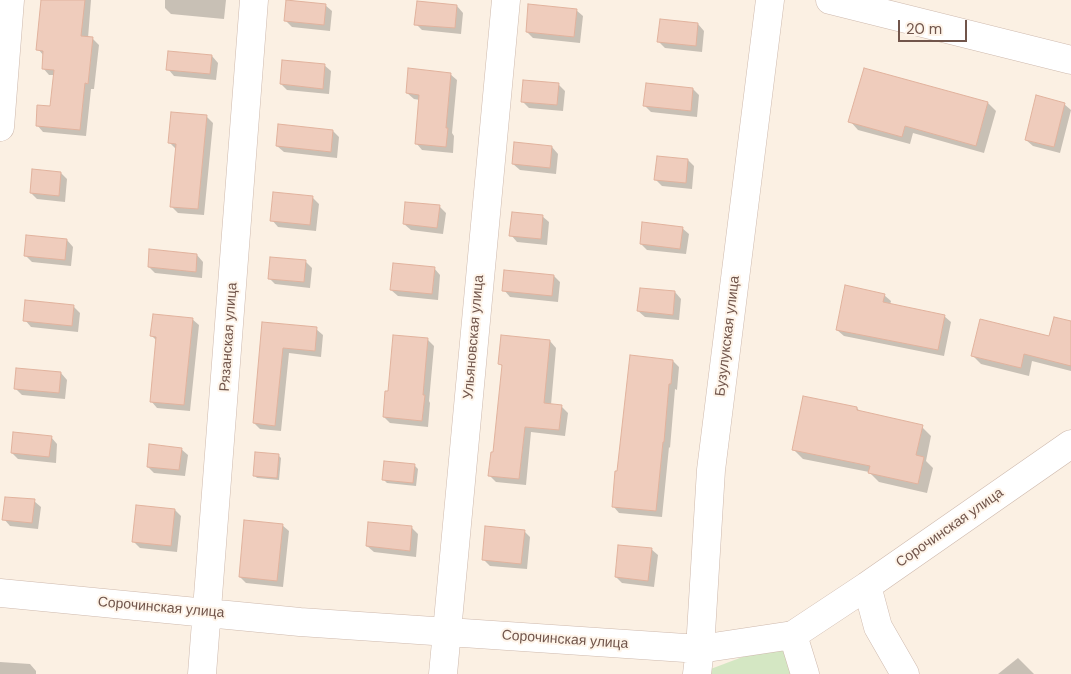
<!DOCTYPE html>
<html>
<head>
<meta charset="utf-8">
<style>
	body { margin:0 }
	#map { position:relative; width:1071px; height:674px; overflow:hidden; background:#fbf0e3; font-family:"DM Sans",sans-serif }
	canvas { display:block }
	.scale { position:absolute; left:898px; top:20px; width:69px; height:22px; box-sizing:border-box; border:2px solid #71554b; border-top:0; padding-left:6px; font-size:15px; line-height:18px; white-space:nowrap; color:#71554b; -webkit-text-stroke:4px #fef4e9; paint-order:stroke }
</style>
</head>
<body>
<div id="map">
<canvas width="1071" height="674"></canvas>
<div class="scale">20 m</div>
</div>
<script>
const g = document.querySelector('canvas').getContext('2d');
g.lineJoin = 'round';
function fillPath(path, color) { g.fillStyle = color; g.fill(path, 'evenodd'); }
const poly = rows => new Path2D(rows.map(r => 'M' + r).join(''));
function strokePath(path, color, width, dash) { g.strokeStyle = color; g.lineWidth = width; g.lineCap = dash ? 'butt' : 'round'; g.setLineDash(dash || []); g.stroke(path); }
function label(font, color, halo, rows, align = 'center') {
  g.font = font + ' "DM Sans",sans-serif'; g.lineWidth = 4; g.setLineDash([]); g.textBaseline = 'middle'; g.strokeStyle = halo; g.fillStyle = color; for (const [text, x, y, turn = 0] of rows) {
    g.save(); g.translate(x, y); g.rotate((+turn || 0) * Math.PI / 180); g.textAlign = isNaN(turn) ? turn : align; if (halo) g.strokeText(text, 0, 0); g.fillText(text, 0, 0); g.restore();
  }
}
fillPath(poly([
	[769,647,783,650,795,665,798,674,707,674,708,670]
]), '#d4e7c3');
fillPath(poly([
	[50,0,91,0,88,38,92,38,99,45,94,89,91,89,86,136,43,132,37,125,51,108,54,75,49,75,43,68,44,56,38,49],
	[165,0,226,0,224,19,171,14,165,8],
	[325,5,332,11,330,31,292,27,286,21],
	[457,6,463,13,461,34,422,30,416,24],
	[576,10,583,16,580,43,533,38,527,32],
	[698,24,704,31,702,52,665,48,659,42],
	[212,56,218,63,216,80,174,76,168,69],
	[324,65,331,71,329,94,287,90,281,84],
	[450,74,457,80,452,133,454,136,453,153,422,150,416,143,420,100,414,99,407,93],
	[559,85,565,91,563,111,529,108,522,101],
	[693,89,699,95,697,117,651,112,645,106],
	[988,103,996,111,984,153,913,133,910,144,858,130,850,121],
	[1064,104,1071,110,1060,153,1033,146,1026,140],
	[206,116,213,123,204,215,178,213,171,206,176,149,169,142],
	[333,131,339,137,337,158,284,152,277,146],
	[552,147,558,154,556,174,520,170,513,164],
	[688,160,694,166,692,189,662,186,656,180],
	[61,173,67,179,65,202,37,199,31,193],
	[312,197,319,204,316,231,278,227,272,220],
	[439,206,446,213,443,234,411,230,404,224],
	[542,216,549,222,547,245,517,242,511,235],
	[682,228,689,234,686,254,647,250,641,244],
	[67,240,73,247,71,266,32,262,26,256],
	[197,255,203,262,202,278,155,273,149,267],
	[306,262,312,268,310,288,275,284,269,278],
	[434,268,440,275,438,300,398,296,391,290],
	[554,276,560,282,558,302,510,297,504,290],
	[675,292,681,299,679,320,645,317,638,311],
	[884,295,891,301,890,305,944,316,951,322,944,356,844,336,837,330],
	[73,306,80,313,78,332,31,327,25,320],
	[192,319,199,325,190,411,157,408,151,401,157,341,152,336],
	[1071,322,1071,371,1032,361,1029,376,981,364,973,356,1049,337],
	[263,323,316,329,323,335,321,357,289,353,281,431,260,429,254,423],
	[502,337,550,341,556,348,551,405,561,406,568,413,565,436,531,432,526,485,496,482,490,476,494,453,503,367,500,364],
	[428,340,434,346,429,401,430,403,428,427,390,423,384,417,389,393],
	[673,361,679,367,677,390,675,389,670,448,669,447,662,517,619,513,613,506,619,473],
	[61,373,67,380,65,399,22,395,15,388],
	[857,408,861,413,922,427,931,436,926,461,933,468,927,493,879,482,869,472,803,459,793,449],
	[51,437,57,444,56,463,18,459,12,453],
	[181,449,188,455,185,476,154,473,148,467],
	[278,455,281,458,279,480,257,478,254,475],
	[415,466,418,469,416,486,387,483,384,480],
	[34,501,41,507,38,529,10,526,4,519],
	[175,510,181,516,177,552,140,548,134,542],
	[369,523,412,528,418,534,416,557,374,552,367,546],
	[282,525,289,531,283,587,246,583,240,577],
	[524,531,530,537,527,569,490,566,483,559],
	[651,549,658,555,654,587,622,583,616,577],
	[1018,658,1034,674,998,674],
	[0,662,30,664,36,671,36,674,0,674]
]), '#0003');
const building = poly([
	[41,0,85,0,81,36,93,37,88,84,85,83,80,130,36,126,37,105,50,106,54,70,42,69,43,51,36,50,41,0],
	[286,0,326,4,324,25,284,21,286,0],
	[417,1,457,5,455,28,414,25,417,1],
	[528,4,577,9,574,37,526,32,528,4],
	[660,19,698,23,696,46,657,42,660,19],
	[168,51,212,55,210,74,166,70,168,51],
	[282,60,325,64,323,89,280,84,282,60],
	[408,68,451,73,446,128,448,128,446,147,415,144,419,95,406,93,408,68],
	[864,68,988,102,976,146,905,126,902,137,848,122,864,68],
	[523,80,559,83,557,105,521,102,523,80],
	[646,83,693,88,691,111,643,106,646,83],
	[1036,95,1065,103,1054,147,1025,140,1036,95],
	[171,112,207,115,198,209,170,207,176,144,168,143,171,112],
	[278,124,333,130,331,152,276,146,278,124],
	[514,142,552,146,550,168,512,164,514,142],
	[657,156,688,159,686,183,654,180,657,156],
	[32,169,61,172,59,196,30,193,32,169],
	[273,192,313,196,310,225,270,221,273,192],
	[405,202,440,205,437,228,403,224,405,202],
	[512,212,543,215,541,239,509,236,512,212],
	[642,222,683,227,680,249,640,244,642,222],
	[26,235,67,239,65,260,24,256,26,235],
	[149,249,197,254,196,272,148,267,149,249],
	[270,257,306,260,304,282,268,279,270,257],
	[393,263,435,267,432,294,390,290,393,263],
	[504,270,554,275,552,296,502,291,504,270],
	[845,285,885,294,883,302,945,315,938,350,836,330,845,285],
	[640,288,675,291,673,315,637,311,640,288],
	[25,300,74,305,72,326,23,321,25,300],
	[153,314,193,318,184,405,150,402,156,337,150,336,153,314],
	[1054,317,1071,321,1071,366,1024,354,1021,368,971,356,980,319,1049,336,1054,317],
	[262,322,317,327,315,351,283,348,275,426,253,423,262,322],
	[393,335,428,338,423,395,425,395,422,421,383,417,385,391,388,391,393,335],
	[501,335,550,340,544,403,562,405,559,430,525,427,519,479,488,476,491,452,493,452,502,365,498,364,501,335],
	[630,355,673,360,671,384,669,384,664,442,663,442,656,511,612,507,615,471,617,471,630,355],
	[16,368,61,372,59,393,14,389,16,368],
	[803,396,857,407,857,410,923,425,916,455,924,457,918,484,868,473,870,466,792,450,803,396],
	[13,432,52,436,49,457,11,453,13,432],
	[149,444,182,448,179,470,147,467,149,444],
	[255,452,279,454,277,478,253,476,255,452],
	[384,461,415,464,413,483,382,480,384,461],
	[5,497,35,499,32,523,2,520,5,497],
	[136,505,175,509,171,546,132,542,136,505],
	[244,520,283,524,277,581,239,577,244,520],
	[368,522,412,526,410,551,366,546,368,522],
	[485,526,525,530,521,564,482,560,485,526],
	[618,545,652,548,648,581,615,577,618,545]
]);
fillPath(building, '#efccbc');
strokePath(building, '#e1b29d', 1);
const minor = poly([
	[830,0,1071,60],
	[0,127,10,0],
	[867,586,878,627,905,674],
	[0,593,300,622,700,649,793,635,867,586,1071,444],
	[793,635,805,674],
	[202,674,254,0],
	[443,674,506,0],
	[697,674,700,649,711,470,770,0]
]);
strokePath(minor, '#ceb9ad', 29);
strokePath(minor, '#fff', 28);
label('14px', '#71554b', '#fef4e9', [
	["Бузулукская улица",728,336,-83],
	["Рязанская улица",229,337,-86],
	["Ульяновская улица",474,337,-85],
	["Сорочинская улица",950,528,-35],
	["Сорочинская улица",161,608,5],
	["Сорочинская улица",565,640,4]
]);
</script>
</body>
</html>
